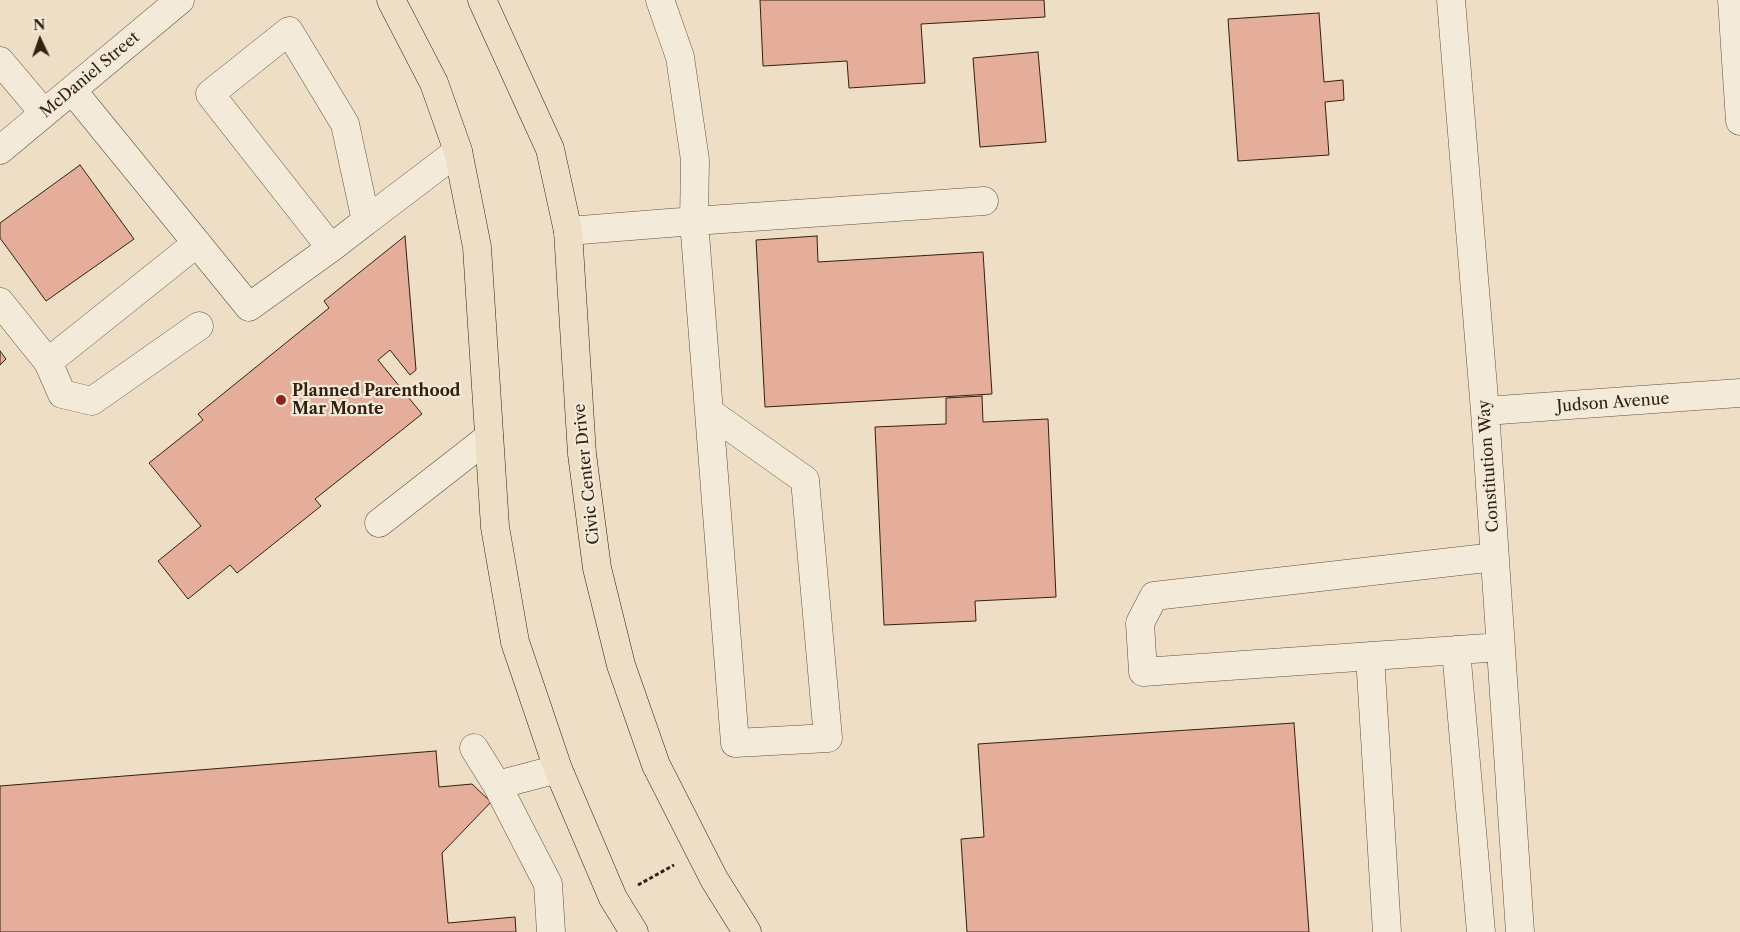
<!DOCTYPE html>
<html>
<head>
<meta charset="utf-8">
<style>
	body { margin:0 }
	#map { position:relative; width:1740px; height:932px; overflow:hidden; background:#eddec5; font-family:"Libre Caslon Text",serif }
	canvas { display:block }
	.north { position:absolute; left:15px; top:15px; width:50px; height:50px; -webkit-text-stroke:4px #f3ead9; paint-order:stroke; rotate:357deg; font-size:14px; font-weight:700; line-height:20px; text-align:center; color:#33200d }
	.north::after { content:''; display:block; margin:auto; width:18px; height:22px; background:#33200d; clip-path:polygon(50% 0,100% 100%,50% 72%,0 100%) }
</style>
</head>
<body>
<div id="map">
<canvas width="1740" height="932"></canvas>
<div class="north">N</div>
</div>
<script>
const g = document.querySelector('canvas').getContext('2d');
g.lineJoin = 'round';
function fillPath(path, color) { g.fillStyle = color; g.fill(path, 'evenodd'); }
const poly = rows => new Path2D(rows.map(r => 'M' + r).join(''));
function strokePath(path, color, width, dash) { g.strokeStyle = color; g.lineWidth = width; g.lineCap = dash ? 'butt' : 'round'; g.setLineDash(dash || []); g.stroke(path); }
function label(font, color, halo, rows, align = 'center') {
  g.font = font + ' "Libre Caslon Text",serif'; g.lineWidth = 4.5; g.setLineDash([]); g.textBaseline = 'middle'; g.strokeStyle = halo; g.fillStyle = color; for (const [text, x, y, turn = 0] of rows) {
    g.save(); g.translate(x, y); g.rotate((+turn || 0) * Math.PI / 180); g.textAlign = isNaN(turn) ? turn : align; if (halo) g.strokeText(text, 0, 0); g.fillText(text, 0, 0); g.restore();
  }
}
const building = poly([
	[760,0,1044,0,1045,17,921,24,925,83,849,88,847,61,763,66,760,0],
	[1319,13,1324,82,1343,80,1344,100,1325,102,1329,155,1238,161,1228,19,1319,13],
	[1038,52,1046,142,980,147,973,58,1038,52],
	[80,165,134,239,46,301,0,238,0,223,80,165],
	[405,236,416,370,410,375,390,350,378,360,422,414,315,499,321,506,237,573,230,565,188,599,158,561,201,526,149,463,203,420,198,414,329,308,324,301,405,236],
	[817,236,818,262,983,252,992,394,765,407,756,240,817,236],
	[0,351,6,359,0,365,0,351],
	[982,396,983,422,1048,419,1056,597,975,601,976,621,884,625,875,427,946,424,946,398,982,396],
	[1294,723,1309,932,967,932,961,839,984,837,978,744,1294,723],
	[436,751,439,787,472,784,491,802,442,853,448,923,515,917,516,932,0,932,0,786,436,751]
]);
fillPath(building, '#e5ae9b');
strokePath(building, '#33200d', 1);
const minor = poly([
	[1451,0,1485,411,1520,932],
	[1732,0,1740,121],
	[0,61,44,113],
	[72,90,249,307,331,248,210,94,289,31,345,124,366,221,331,248],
	[0,150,180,0],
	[366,221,458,151],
	[568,231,694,221,695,160,680,57,660,0],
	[197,243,48,362,62,394,92,401,199,326],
	[0,302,48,362],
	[1485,411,1740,393],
	[709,412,805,480,828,738,735,743,694,221,984,201],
	[379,523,489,437],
	[1495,557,1154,596,1140,623,1143,672,1501,647],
	[1456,650,1481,932],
	[1370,656,1387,932],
	[474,748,497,785,558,769],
	[497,785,548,884,551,932]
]);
const major = poly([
	[391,0,434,83,458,151,477,247,495,527,515,642,558,769,613,898,634,932],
	[482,0,550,149,568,231,582,454,597,568,621,665,656,765,714,879,747,932]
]);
strokePath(minor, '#62503b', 29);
strokePath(major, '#33200d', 29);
strokePath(poly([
	[638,885,674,865]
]), '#33200d', 3, [4, 2.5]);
strokePath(minor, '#f3ead9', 28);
strokePath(major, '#eddec5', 28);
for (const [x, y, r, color] of [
	[281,400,6,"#8f2418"]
]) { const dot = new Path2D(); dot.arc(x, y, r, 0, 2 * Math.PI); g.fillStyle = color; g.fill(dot); strokePath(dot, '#f3ead9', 2); }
label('16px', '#33200d', '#f3ead9', [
	["McDaniel Street",90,75,-40],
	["Judson Avenue",1613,403,-4],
	["Constitution Way",1489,466,-94],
	["Civic Center Drive",587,474,-96]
]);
label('bold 16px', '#33200d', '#f3ead9', [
	["Planned Parenthood",292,391],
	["Mar Monte",292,409]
], 'left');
</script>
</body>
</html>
